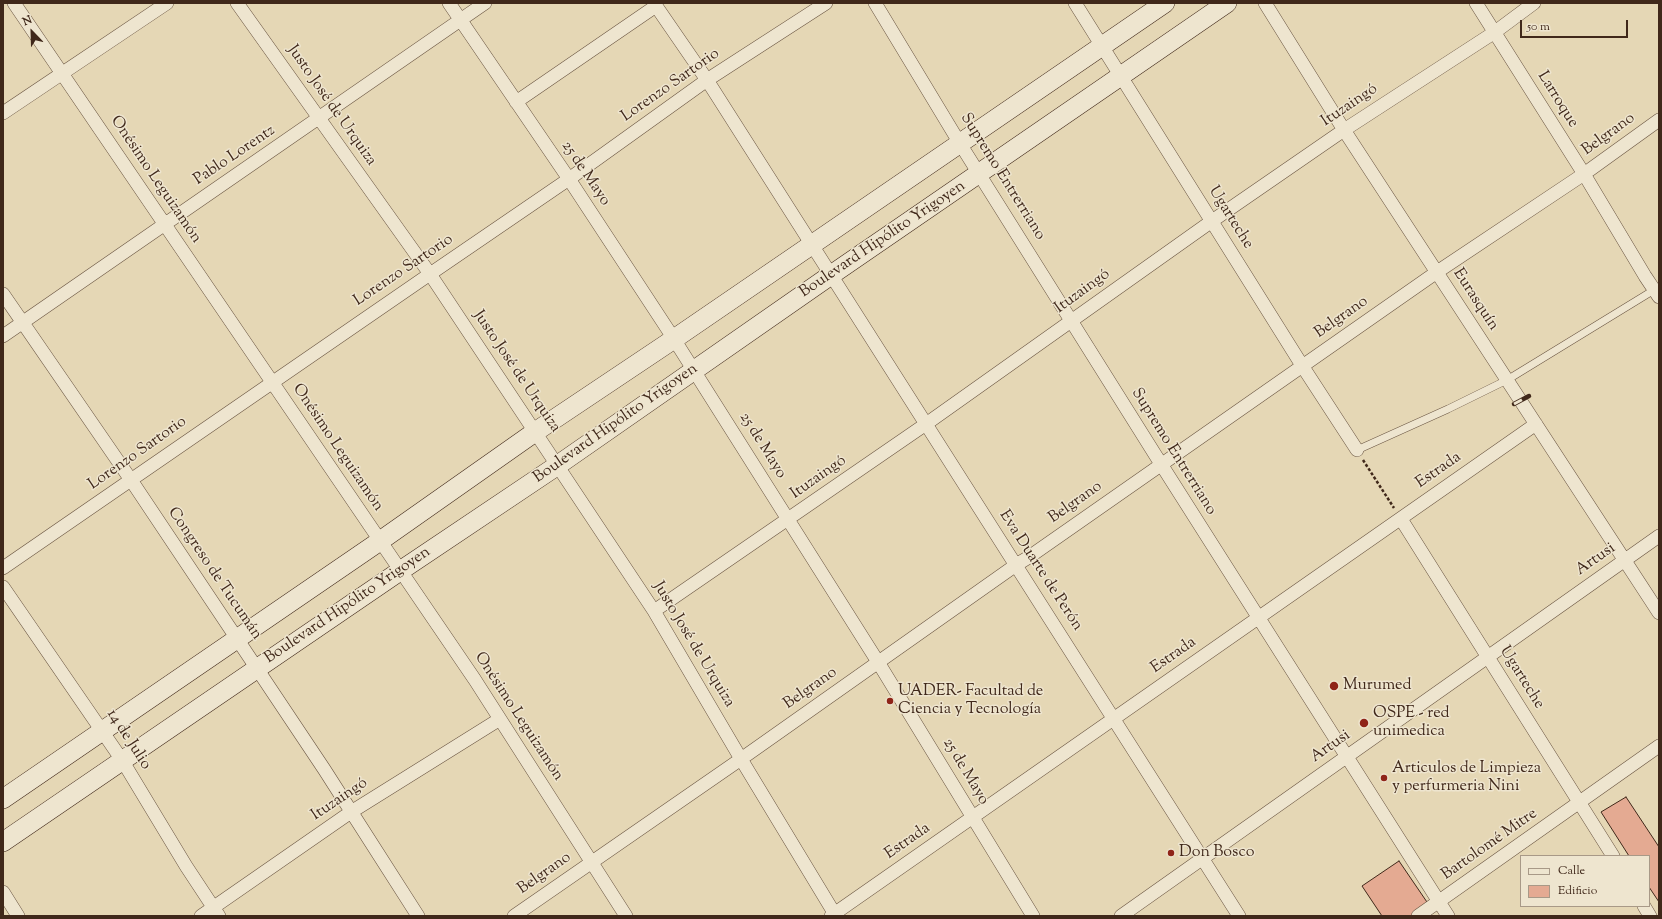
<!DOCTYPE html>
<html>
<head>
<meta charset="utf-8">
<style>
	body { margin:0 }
	#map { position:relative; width:1662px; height:919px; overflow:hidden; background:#e5d7b5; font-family:"Sorts Mill Goudy",serif }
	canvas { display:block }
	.frame { position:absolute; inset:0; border:4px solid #40281a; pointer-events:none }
	.legend { position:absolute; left:1520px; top:855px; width:130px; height:52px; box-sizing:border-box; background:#eee5cf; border:1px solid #a89987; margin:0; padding:5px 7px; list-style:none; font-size:12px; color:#40281a }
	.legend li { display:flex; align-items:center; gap:8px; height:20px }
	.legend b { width:20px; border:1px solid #a89987 }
	.north { position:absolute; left:12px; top:12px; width:40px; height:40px; -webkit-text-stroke:3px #eee5cf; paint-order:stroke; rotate:337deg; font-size:11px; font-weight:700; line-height:16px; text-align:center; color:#40281a }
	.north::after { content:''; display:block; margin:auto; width:14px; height:18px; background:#40281a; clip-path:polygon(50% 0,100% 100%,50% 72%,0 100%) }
	.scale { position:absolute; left:1520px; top:20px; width:108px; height:18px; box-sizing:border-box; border:2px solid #40281a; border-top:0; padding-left:5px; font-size:12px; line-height:14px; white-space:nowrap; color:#40281a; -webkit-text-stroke:3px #eee5cf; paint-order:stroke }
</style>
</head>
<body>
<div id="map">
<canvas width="1662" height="919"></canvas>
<div class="frame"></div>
<ul class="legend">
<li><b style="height:5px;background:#eee5cf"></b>Calle</li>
<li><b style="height:11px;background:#e4aa92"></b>Edificio</li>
</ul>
<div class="north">N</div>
<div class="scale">50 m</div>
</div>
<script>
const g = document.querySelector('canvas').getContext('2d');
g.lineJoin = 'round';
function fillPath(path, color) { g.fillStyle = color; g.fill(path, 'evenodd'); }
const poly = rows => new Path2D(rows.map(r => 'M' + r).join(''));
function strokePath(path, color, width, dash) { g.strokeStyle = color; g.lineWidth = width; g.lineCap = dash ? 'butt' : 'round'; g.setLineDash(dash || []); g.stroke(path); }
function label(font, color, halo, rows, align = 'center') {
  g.font = font + ' "Sorts Mill Goudy",serif'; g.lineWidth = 3; g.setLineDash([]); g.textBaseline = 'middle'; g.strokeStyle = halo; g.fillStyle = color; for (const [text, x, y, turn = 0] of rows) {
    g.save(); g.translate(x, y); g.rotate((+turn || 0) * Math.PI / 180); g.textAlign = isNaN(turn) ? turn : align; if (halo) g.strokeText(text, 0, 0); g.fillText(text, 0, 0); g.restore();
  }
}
const building = poly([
	[1626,797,1659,847,1659,902,1649,887,1649,856,1629,856,1601,812,1626,797],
	[1399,861,1429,905,1412,916,1382,916,1362,886,1399,861]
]);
fillPath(building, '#e4aa92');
strokePath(building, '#40281a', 1);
const lane = poly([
	[1357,450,1448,409,1507,380,1654,290]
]);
const street = poly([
	[14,3,475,680,626,916],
	[237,3,430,274,654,611,741,759,836,916],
	[449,3,569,179,674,339,878,662,1033,916],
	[654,3,707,80,1239,916],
	[875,3,959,142,1161,464,1448,916],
	[1075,3,1303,367,1357,450],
	[1265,3,1344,130,1659,613],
	[1476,3,1584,174,1645,276,1659,297],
	[516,102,656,6],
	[3,113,167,3],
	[3,294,131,480,324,769,418,916],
	[3,336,485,3],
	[1401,519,1613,856],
	[3,568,430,274,569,179,707,80,826,3],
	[3,587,122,760,186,866,219,916],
	[654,611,926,424,1212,221,1344,130,1495,32,1534,3],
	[3,892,18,916],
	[1644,906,1650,916],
	[201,916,351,812,500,719],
	[514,916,741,759,1016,565,1029,557,1437,272,1584,174,1659,120],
	[831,916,1536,424],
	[1121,916,1659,536],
	[1418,916,1659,746]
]);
const secondary = poly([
	[3,799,380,541,535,432,674,339,1165,3],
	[3,842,400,571,558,465,831,275,1227,3]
]);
strokePath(lane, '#695441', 8);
strokePath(street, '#695441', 14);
strokePath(secondary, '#40281a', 20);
strokePath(poly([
	[1363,460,1394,508]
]), '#40281a', 2.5, [3, 2]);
strokePath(lane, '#eee5cf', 7);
strokePath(street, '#eee5cf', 13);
strokePath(secondary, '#eee5cf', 19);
const rail = poly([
	[1514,404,1529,396]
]);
strokePath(rail, '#40281a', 4.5);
strokePath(rail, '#eee5cf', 3, [9]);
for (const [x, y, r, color] of [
	[1334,686,5,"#8f2418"],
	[890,701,4,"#8f2418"],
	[1364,723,5,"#8f2418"],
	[1384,778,4,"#8f2418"],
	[1171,853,4,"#8f2418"]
]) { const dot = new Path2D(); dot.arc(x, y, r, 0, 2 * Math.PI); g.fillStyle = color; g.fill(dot); strokePath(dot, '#eee5cf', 1.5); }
label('16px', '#40281a', '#eee5cf', [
	["Lorenzo Sartorio",671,86,-35],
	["Larroque",1557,100,58],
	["Justo José de Urquiza",331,106,55],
	["Ituzaingó",1350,106,-34],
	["Belgrano",1609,135,-36],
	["Pablo Lorentz",235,156,-34],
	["25 de Mayo",585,174,56],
	["Supremo Entrerriano",1002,177,58],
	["Onésimo Leguizamón",155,180,56],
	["Ugarteche",1230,218,58],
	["Boulevard Hipólito Yrigoyen",883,240,-34],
	["Lorenzo Sartorio",404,271,-34],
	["Ituzaingó",1083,292,-36],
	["Eurasquín",1475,300,57],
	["Belgrano",1342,318,-35],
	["Justo José de Urquiza",516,372,56],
	["Boulevard Hipólito Yrigoyen",616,424,-35],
	["25 de Mayo",762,446,58],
	["Onésimo Leguizamón",337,448,56],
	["Supremo Entrerriano",1173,452,58],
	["Lorenzo Sartorio",138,454,-35],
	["Estrada",1439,471,-35],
	["Ituzaingó",819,478,-35],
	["Belgrano",1076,503,-35],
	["Artusi",1596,560,-35],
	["Eva Duarte de Perón",1040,571,57],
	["Congreso de Tucumán",214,574,56],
	["Boulevard Hipólito Yrigoyen",348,606,-34],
	["Justo José de Urquiza",693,645,59],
	["Estrada",1174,656,-35],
	["Ugarteche",1521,678,58],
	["Belgrano",811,689,-35],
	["Onésimo Leguizamón",518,717,57],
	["14 de Julio",128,740,57],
	["Artusi",1331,747,-35],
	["25 de Mayo",965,772,59],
	["Ituzaingó",340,800,-34],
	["Estrada",908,842,-35],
	["Bartolomé Mitre",1490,845,-35],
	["Belgrano",545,874,-35]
]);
label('16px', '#40281a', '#eee5cf', [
	["Murumed",1343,686],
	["UADER- Facultad de",898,692],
	["Ciencia y Tecnología",898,710],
	["OSPE - red",1373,714],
	["unimedica",1373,732],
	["Articulos de Limpieza",1392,769],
	["y perfurmeria Nini",1392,787],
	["Don Bosco",1179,853]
], 'left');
</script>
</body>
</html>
